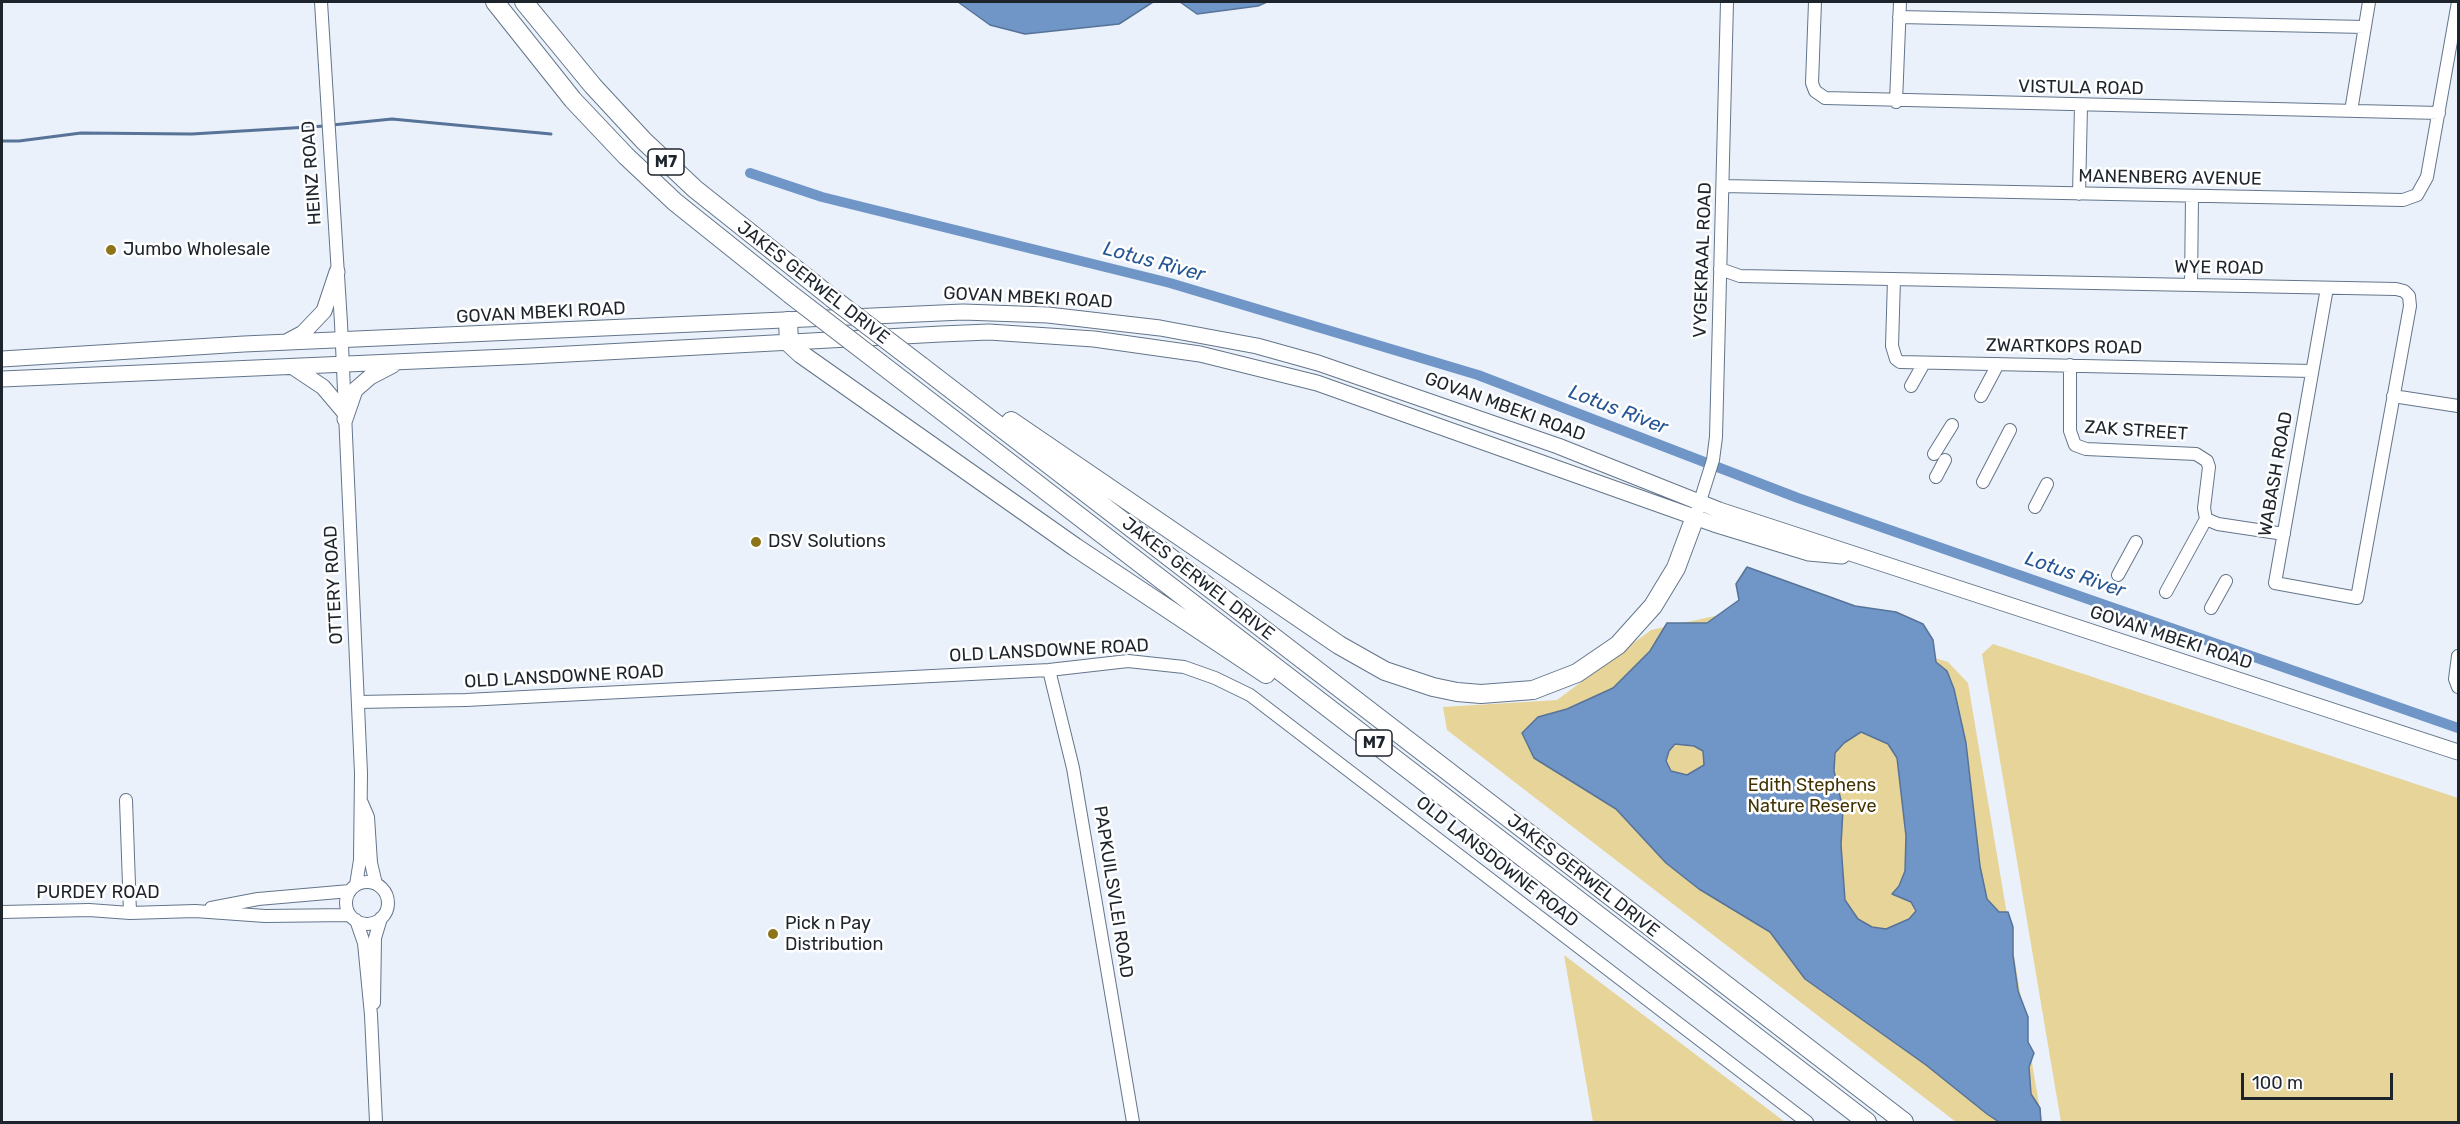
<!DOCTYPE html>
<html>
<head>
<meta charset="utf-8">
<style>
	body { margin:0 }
	#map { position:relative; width:2460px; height:1124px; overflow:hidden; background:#eaf1fb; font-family:Rubik,sans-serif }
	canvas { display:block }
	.frame { position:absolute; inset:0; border:3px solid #1d242c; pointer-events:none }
	.scale { position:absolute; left:2241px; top:1073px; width:152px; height:27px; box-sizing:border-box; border:3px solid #1d242c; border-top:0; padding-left:8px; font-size:18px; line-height:21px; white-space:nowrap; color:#1d242c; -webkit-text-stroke:4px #fff; paint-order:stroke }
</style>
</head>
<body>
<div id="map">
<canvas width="2460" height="1124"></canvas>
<div class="frame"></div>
<div class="scale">100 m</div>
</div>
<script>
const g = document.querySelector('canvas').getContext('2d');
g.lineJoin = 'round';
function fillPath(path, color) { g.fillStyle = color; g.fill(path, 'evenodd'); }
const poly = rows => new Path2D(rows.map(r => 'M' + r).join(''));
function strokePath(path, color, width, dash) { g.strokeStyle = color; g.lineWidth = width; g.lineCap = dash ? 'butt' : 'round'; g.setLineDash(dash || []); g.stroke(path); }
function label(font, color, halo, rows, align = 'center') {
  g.font = font + ' Rubik,sans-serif'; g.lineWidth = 5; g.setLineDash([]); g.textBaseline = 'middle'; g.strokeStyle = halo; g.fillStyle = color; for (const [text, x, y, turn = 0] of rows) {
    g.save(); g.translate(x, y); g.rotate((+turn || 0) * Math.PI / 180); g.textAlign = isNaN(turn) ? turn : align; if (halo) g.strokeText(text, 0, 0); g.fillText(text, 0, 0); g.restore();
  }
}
fillPath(poly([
	[1765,605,1948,662,1968,683,2042,1122,1956,1122,1447,730,1443,707,1557,700,1651,630],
	[1993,644,2458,798,2458,1122,2061,1122,1982,654],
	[1564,955,1785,1122,1593,1122]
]), '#e7d499');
const water = poly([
	[958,2,1153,2,1119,24,1025,34,990,25,958,2],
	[1180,2,1267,2,1258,6,1197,14,1180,2],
	[1747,567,1855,606,1896,612,1923,624,1933,640,1936,662,1947,671,1954,689,1966,743,1980,866,1987,899,1999,912,2008,912,2013,927,2013,955,2018,991,2028,1017,2028,1042,2034,1053,2029,1067,2031,1094,2040,1108,2041,1122,1999,1122,1987,1114,1926,1065,1805,979,1770,932,1699,889,1666,863,1616,809,1534,758,1522,733,1538,717,1567,709,1613,688,1650,651,1667,623,1707,623,1739,600,1736,584,1747,567],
	[1861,732,1888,744,1897,758,1906,836,1905,871,1899,886,1892,894,1911,902,1916,911,1909,919,1886,929,1872,927,1858,919,1845,900,1841,845,1843,809,1834,771,1835,753,1844,743,1861,732],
	[1675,744,1694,746,1703,751,1704,765,1687,775,1671,771,1666,761,1669,751,1675,744]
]);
fillPath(water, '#7095c7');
strokePath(water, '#577398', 1.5);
strokePath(poly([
	[332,125,392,119,551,134],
	[2,141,19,141,81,133,192,134,325,126]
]), '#577398', 3);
strokePath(poly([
	[750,173,822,197,1170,283,1478,375,1798,498,2458,728]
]), '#7095c7', 10);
const minor = poly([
	[321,2,341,323,361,773,360,860,356,885],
	[1815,2,1812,83,1815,91,1825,98,2439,113],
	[1899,17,2365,27],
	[1896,102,1900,2],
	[2351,111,2369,2],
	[1723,186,2403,200,2417,195,2427,177,2458,2],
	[2079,194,2081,106],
	[1720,269,1740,276,2396,289,2404,291,2409,296,2410,306,2357,598,2275,583,2327,288],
	[1894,279,1892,346,1896,359,1900,362,2312,371],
	[2191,285,2192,196],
	[2070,365,2070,431,2075,445,2086,449,2196,454,2207,461,2209,467,2204,508,2206,519,2218,524,2284,534],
	[1911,386,1924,363],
	[1981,396,1998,364],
	[2393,396,2458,406],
	[1934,454,1952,425],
	[1936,477,1945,460],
	[1983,482,2010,430],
	[2035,507,2047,484],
	[1697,511,1713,460,1716,437,1727,2],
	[2118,575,2136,542],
	[2166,592,2206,519],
	[2211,608,2226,581],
	[2458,656,2455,679,2458,687],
	[1049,670,1073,768,1133,1122],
	[358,702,466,700,1049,670,1128,661,1184,667,1215,678,1250,695,1807,1122],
	[126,800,130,913],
	[362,803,368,817,371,863,376,884],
	'346 903a21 21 0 1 1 42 0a21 21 0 1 1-42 0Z',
	[211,908,258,899,350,891],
	[2,912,89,910,130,913,195,911,265,916,350,915],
	[356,920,364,943,371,1015,376,1122],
	[374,1003,375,938,381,918]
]);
const major = poly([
	[288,341,303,333,324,311,337,272],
	[2,359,244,344,963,312,1048,315,1160,328,1257,346,1318,363,1558,446,1719,510,2458,752],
	[293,367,323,387,345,413],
	[2,379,531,356,941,334,989,332,1094,339,1200,354,1317,383,1714,524,1809,553,1842,556],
	[345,419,355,390,370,377,393,365]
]);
const highway = poly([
	[495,2,573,100,626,156,675,202,790,294],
	[524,2,593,86,644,141,695,189,832,298],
	[788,321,789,343,801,354,1075,547,1266,674],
	[881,364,1867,1122],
	[921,366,1904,1122],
	[1011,421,1339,645,1385,671,1433,687,1457,692,1481,694,1533,690,1577,673,1618,645,1653,606,1676,568,1695,517]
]);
strokePath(minor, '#64758a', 14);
strokePath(major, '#64758a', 17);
strokePath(highway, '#64758a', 20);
strokePath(minor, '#fff', 12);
strokePath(major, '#fff', 15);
strokePath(highway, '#fff', 18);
const highwayBridge = poly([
	[790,294,881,364],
	[832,298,921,366]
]);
strokePath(highwayBridge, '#64758a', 20, []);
strokePath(highwayBridge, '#fff', 18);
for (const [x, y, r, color] of [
	[111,250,6,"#8e7419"],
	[756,542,6,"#8e7419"],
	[773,934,6,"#8e7419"]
]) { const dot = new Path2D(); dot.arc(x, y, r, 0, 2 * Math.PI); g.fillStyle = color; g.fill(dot); strokePath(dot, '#fff', 2); }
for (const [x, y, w] of [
	[666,162,36],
	[1374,743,36]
]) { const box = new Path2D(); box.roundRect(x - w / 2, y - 13, w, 26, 4.5); g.fillStyle = '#fff'; g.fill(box); strokePath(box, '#1d242c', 1.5); }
label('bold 16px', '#1d242c', null, [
	["M7",666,162],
	["M7",1374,743]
]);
label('18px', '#1d242c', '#fff', [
	["VISTULA ROAD",2081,88,1],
	["HEINZ ROAD",312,173,-94],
	["MANENBERG AVENUE",2170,178,1],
	["VYGEKRAAL ROAD",1703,260,-88],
	["WYE ROAD",2219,268,1],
	["JAKES GERWEL DRIVE",813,283,38],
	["GOVAN MBEKI ROAD",1028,298,3],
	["GOVAN MBEKI ROAD",541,313,-3],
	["ZWARTKOPS ROAD",2064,347,1],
	["GOVAN MBEKI ROAD",1505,407,20],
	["ZAK STREET",2136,431,4],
	["WABASH ROAD",2276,474,-80],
	["JAKES GERWEL DRIVE",1198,579,38],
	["OTTERY ROAD",334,585,-93],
	["GOVAN MBEKI ROAD",2171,638,18],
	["OLD LANSDOWNE ROAD",1049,651,-3],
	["OLD LANSDOWNE ROAD",564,677,-3],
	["OLD LANSDOWNE ROAD",1497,862,38],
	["JAKES GERWEL DRIVE",1583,876,38],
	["PAPKUILSVLEI ROAD",1113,892,81],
	["PURDEY ROAD",98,893]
]);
label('18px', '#1d242c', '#fff', [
	["Jumbo Wholesale",123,250],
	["DSV Solutions",768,542],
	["Pick n Pay",785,924],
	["Distribution",785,945]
], 'left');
label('18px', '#423300', '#fff', [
	["Edith Stephens",1812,786],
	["Nature Reserve",1812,807]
]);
label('italic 20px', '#245594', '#fff', [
	["Lotus River",1154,262,15],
	["Lotus River",1618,410,21],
	["Lotus River",2075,575,19]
]);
</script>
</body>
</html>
